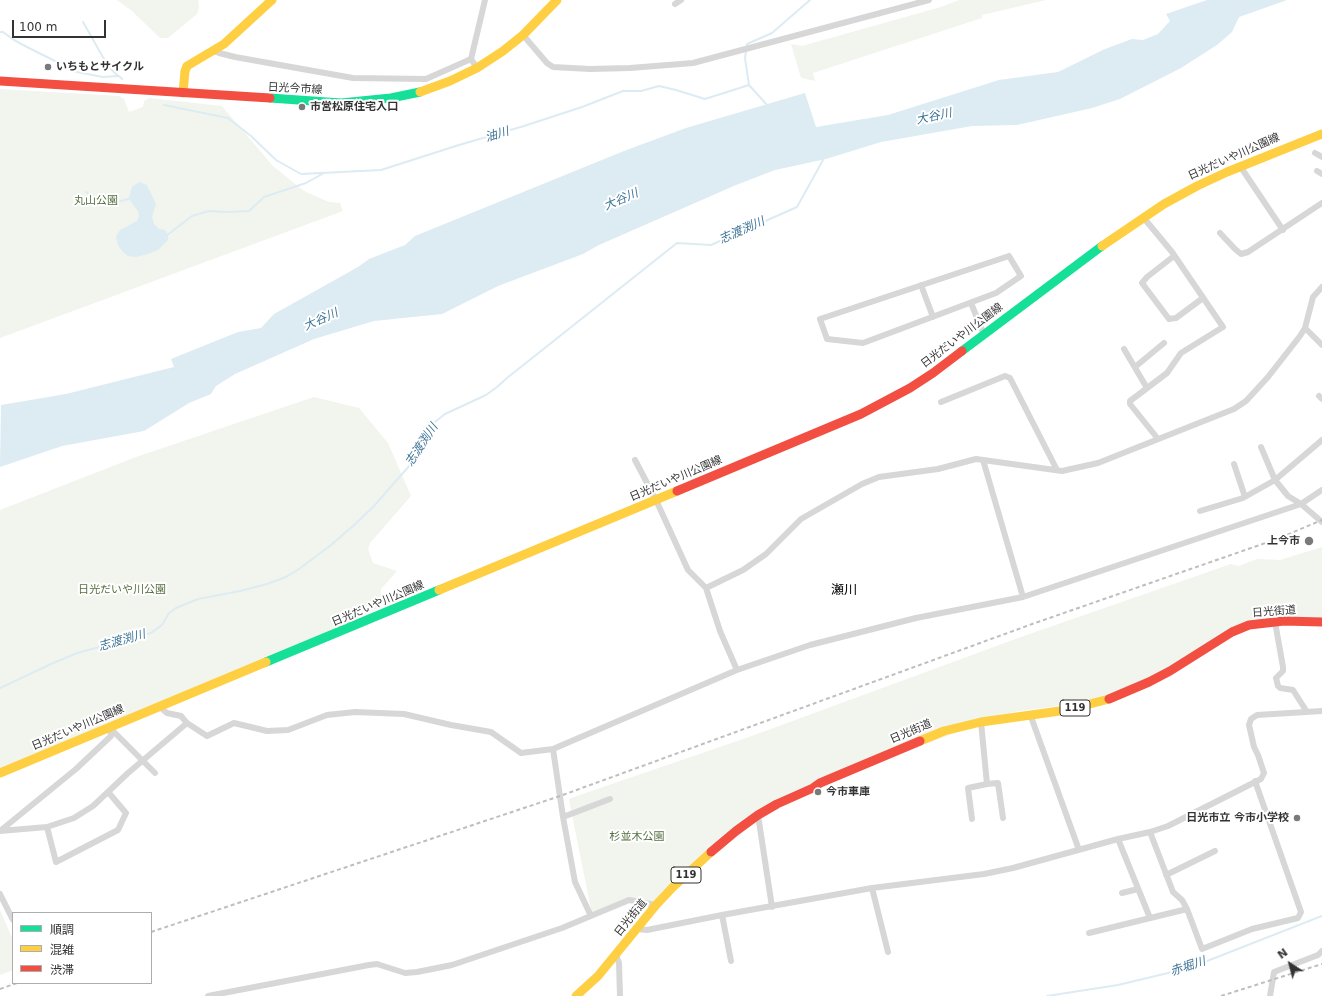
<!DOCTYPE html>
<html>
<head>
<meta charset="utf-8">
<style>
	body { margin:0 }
	#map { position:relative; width:1322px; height:996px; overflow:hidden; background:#fff; font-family:"DejaVu Sans","Noto Sans JP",sans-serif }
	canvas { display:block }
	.legend { position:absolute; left:12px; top:912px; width:140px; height:72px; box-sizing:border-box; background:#fff; border:1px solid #adadad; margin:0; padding:5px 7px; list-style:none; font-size:12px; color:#333 }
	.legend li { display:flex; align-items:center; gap:8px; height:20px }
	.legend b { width:20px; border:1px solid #adadad }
	.north { position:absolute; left:1270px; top:944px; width:40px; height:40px; -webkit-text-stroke:3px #fff; paint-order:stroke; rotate:324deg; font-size:11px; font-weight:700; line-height:16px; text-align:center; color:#333 }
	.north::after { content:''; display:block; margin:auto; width:14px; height:18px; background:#333; clip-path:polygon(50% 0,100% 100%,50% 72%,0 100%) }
	.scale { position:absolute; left:12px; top:20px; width:94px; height:18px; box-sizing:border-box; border:2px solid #333; border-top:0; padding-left:5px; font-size:12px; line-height:14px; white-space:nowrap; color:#333; -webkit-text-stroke:3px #fff; paint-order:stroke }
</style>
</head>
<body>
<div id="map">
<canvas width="1322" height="996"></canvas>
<ul class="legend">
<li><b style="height:5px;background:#16e098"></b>順調</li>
<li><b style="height:5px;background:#ffcf43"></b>混雑</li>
<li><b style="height:5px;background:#f24e42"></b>渋滞</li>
</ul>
<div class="north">N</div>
<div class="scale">100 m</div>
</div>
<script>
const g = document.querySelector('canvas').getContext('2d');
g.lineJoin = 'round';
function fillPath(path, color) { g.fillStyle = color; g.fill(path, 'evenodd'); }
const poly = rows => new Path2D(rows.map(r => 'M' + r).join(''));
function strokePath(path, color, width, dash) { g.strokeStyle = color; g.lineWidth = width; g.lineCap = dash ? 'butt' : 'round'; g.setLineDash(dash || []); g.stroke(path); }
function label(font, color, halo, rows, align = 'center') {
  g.font = font + ' "DejaVu Sans","Noto Sans JP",sans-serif'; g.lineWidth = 4; g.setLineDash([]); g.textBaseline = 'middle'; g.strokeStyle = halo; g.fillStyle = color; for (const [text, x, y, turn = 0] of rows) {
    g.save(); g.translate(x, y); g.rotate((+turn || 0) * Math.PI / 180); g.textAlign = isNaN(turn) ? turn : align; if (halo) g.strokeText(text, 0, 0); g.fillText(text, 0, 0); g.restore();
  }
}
fillPath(poly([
	[117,0,198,0,199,7,197,14,168,38,160,38,132,11],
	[959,0,1046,0,982,15,982,18,813,73,815,81,801,78,791,44,802,46,941,7],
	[0,89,119,96,124,99,129,112,143,107,144,101,149,98,222,106,273,166,304,191,329,202,340,203,343,211,0,338],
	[314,397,359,408,388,443,411,496,370,543,368,549,373,563,397,571,381,589,381,607,329,631,0,768,0,510,136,457],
	[1322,547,1322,619,1251,622,1170,670,1088,702,1013,712,792,792,656,903,628,898,592,914,569,800,571,798,749,737,1021,637,1231,564,1239,566,1257,559,1280,560],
	[0,910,13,940,13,970,0,975]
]), '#f1f5ed');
fillPath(poly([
	[1207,0,1287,0,1239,17,1232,32,1217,45,1181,68,1120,99,1092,108,1017,125,972,126,881,142,826,159,775,170,736,185,599,245,583,254,498,286,442,314,374,321,314,339,235,374,216,386,211,394,189,403,144,431,62,446,0,467,1,405,66,394,174,367,171,359,238,332,261,328,274,314,358,267,369,259,405,245,415,236,624,151,686,128,805,93,816,127,888,115,999,80,1058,72,1105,49,1132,39,1143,40,1158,34,1170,21,1166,14],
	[139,182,147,185,156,204,152,217,154,224,159,229,165,230,168,235,168,240,158,250,148,254,136,257,128,256,123,252,118,245,116,237,120,230,137,221,139,216,138,211,131,202,129,197,132,187]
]), '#ddebf3');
strokePath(poly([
	[83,22,108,66,118,76],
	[0,32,3,32,14,40,27,47,77,72,103,77,119,76,122,79],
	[747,46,747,44,772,33,810,0],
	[746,51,745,58,749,85],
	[749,85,767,105],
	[164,105,228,118,251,136,276,160,301,174,381,170,459,145,524,126,582,107,623,91,641,91,659,86,676,90,705,99,749,85],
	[86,192,105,206,131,198],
	[166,236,192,216,209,211,227,212,249,211,264,197,306,183,324,173],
	[0,688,51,664,77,653,151,633,162,625,169,613,176,608,198,599,240,591,267,584,286,577,299,569,331,545,353,526,374,506,410,465,421,448,435,422,445,414,486,395,497,387,507,378,677,243,711,245,797,207,823,160,822,158],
	[1047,996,1118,985,1168,973,1202,963,1322,916]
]), '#ddebf3', 2);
strokePath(poly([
	[675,4,681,0],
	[523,35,547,63,553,67,590,69,630,68,693,63,929,0],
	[214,51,219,53,235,57,353,78,426,79,471,59],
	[477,68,471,59,485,0],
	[1315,153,1322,157],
	[1240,166,1283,230],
	[1317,171,1322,174],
	[1143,217,1172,252,1223,327,1181,353,1167,373,1130,401,1130,404,1158,439],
	[1220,233,1235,249,1241,254,1248,252,1322,203],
	[1009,256,1021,276,996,293,863,343,827,339,820,319,1009,256],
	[1174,256,1147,277,1142,283,1169,319,1176,318,1203,298],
	[921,285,933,317],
	[971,303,984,335],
	[1305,328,1322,345],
	[1124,349,1147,388],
	[1135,367,1164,343],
	[1319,396,1322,399],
	[941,402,1005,376,1010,378,1057,470],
	[1261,447,1275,480,1288,496,1301,504,1322,522],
	[635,460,656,500,688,570,706,588,720,631,737,670],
	[983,460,1023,597],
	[1234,464,1245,497],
	[1200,511,1243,498,1275,480,1322,440],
	[706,588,743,570,766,554,801,519,862,484,879,477,938,469,976,459,1062,471,1098,463,1234,409,1246,401,1268,377,1300,336,1305,328,1313,297,1322,287],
	[1275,622,1283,667,1283,671,1276,678,1278,686,1280,688,1293,690,1307,712],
	[160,707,167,713,181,716,187,723,207,736,234,723,267,731,288,730,327,715,355,712,404,714,451,725,491,732,521,753,553,749,563,817,575,882,591,916],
	[1030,714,1079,850],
	[110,728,155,773],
	[553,749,737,670,810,645,916,618,1023,597,1301,504,1322,490],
	[987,784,998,783,1003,818],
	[758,815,772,907],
	[563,817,610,799],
	[972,819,968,788,987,784,981,722],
	[47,827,56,862,118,830,126,813,109,793],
	[0,831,47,827,74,818,93,806,128,773,187,723],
	[0,831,76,769,111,736,110,728],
	[1150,832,1173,892,1182,900,1187,909,1202,949,1252,929,1298,918,1301,912,1255,781],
	[1118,839,1150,918],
	[1166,875,1215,851],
	[872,888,888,952],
	[1122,893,1138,889],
	[0,894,13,920],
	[722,915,731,961],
	[638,929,647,930,722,915,872,888,984,874,1013,868,1118,839,1150,832,1168,826,1261,779,1264,773,1258,755,1254,747,1249,725,1251,719,1257,715,1322,711],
	[1089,933,1187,909],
	[616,955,619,963,620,996],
	[208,996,369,965,377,964,405,973,417,972,452,965,562,928,629,900,656,905],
	[1270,996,1274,972,1318,955,1322,951]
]), '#d7d7d7', 6);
strokePath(poly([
	[270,98,341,103,391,98,420,92],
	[962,351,1102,246],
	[266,662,439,590]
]), '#16e098', 9);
strokePath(poly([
	[420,92,450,81,477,68,503,51,523,35,557,0],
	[183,93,185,71,187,66,224,44,272,0],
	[1102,246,1164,204,1197,186,1227,172,1322,134],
	[439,590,677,491],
	[920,741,944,731,981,722,1067,710,1109,699],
	[0,773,266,662],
	[576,996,598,976,656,905,673,887,711,852]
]), '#ffcf43', 9);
strokePath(poly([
	[0,81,270,98],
	[677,491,861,414,910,388,933,373,962,351],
	[1109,699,1149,682,1170,671,1232,632,1249,625,1284,621,1322,622],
	[711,852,736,831,758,815,777,804,813,788,820,783,920,741]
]), '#f24e42', 9);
strokePath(poly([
	[151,932,560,796,1035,623,1277,539,1322,520],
	[0,989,17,983],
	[1221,996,1322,964]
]), '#bebebe', 2, [4, 3]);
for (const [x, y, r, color] of [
	[48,67,4,"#7a7a7a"],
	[302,107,4,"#7a7a7a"],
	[1309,541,5,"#7a7a7a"],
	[818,792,4,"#7a7a7a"],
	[1297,818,4,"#7a7a7a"]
]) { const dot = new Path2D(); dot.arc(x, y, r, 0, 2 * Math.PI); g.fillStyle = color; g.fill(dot); strokePath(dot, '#fff', 1.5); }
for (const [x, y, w] of [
	[1075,708,30],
	[686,875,30]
]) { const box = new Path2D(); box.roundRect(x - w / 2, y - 8, w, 16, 3); g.fillStyle = '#fff'; g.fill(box); strokePath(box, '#333', 1); }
label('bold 10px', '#333', null, [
	["119",1075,708],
	["119",686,875]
]);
label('bold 11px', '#333', '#fff', [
	["いちもとサイクル",56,67],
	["市営松原住宅入口",310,107],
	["上今市",1300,541,"right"],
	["今市車庫",826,792],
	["日光市立 今市小学校",1289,818,"right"]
], 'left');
label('11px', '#333', '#fff', [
	["日光今市線",295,89,3],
	["日光だいや川公園線",1234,157,-24],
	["日光だいや川公園線",962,336,-37],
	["日光だいや川公園線",676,479,-23],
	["日光だいや川公園線",378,604,-23],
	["日光街道",1274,612,-4],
	["日光だいや川公園線",78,728,-23],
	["日光街道",911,732,-23],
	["日光街道",631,918,-51]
]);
label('11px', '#56703f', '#fff', [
	["丸山公園",96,201],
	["日光だいや川公園",122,590],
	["杉並木公園",637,837]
]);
label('italic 12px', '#3f7597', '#fff', [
	["大谷川",934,117,-12],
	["油川",497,135,-17],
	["大谷川",621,200,-23],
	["志渡渕川",742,231,-24],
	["大谷川",321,320,-24],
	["志渡渕川",422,445,-56],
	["志渡渕川",122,641,-16],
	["赤堀川",1188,967,-18]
]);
label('13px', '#000', '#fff', [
	["瀬川",844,591]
]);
</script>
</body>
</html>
